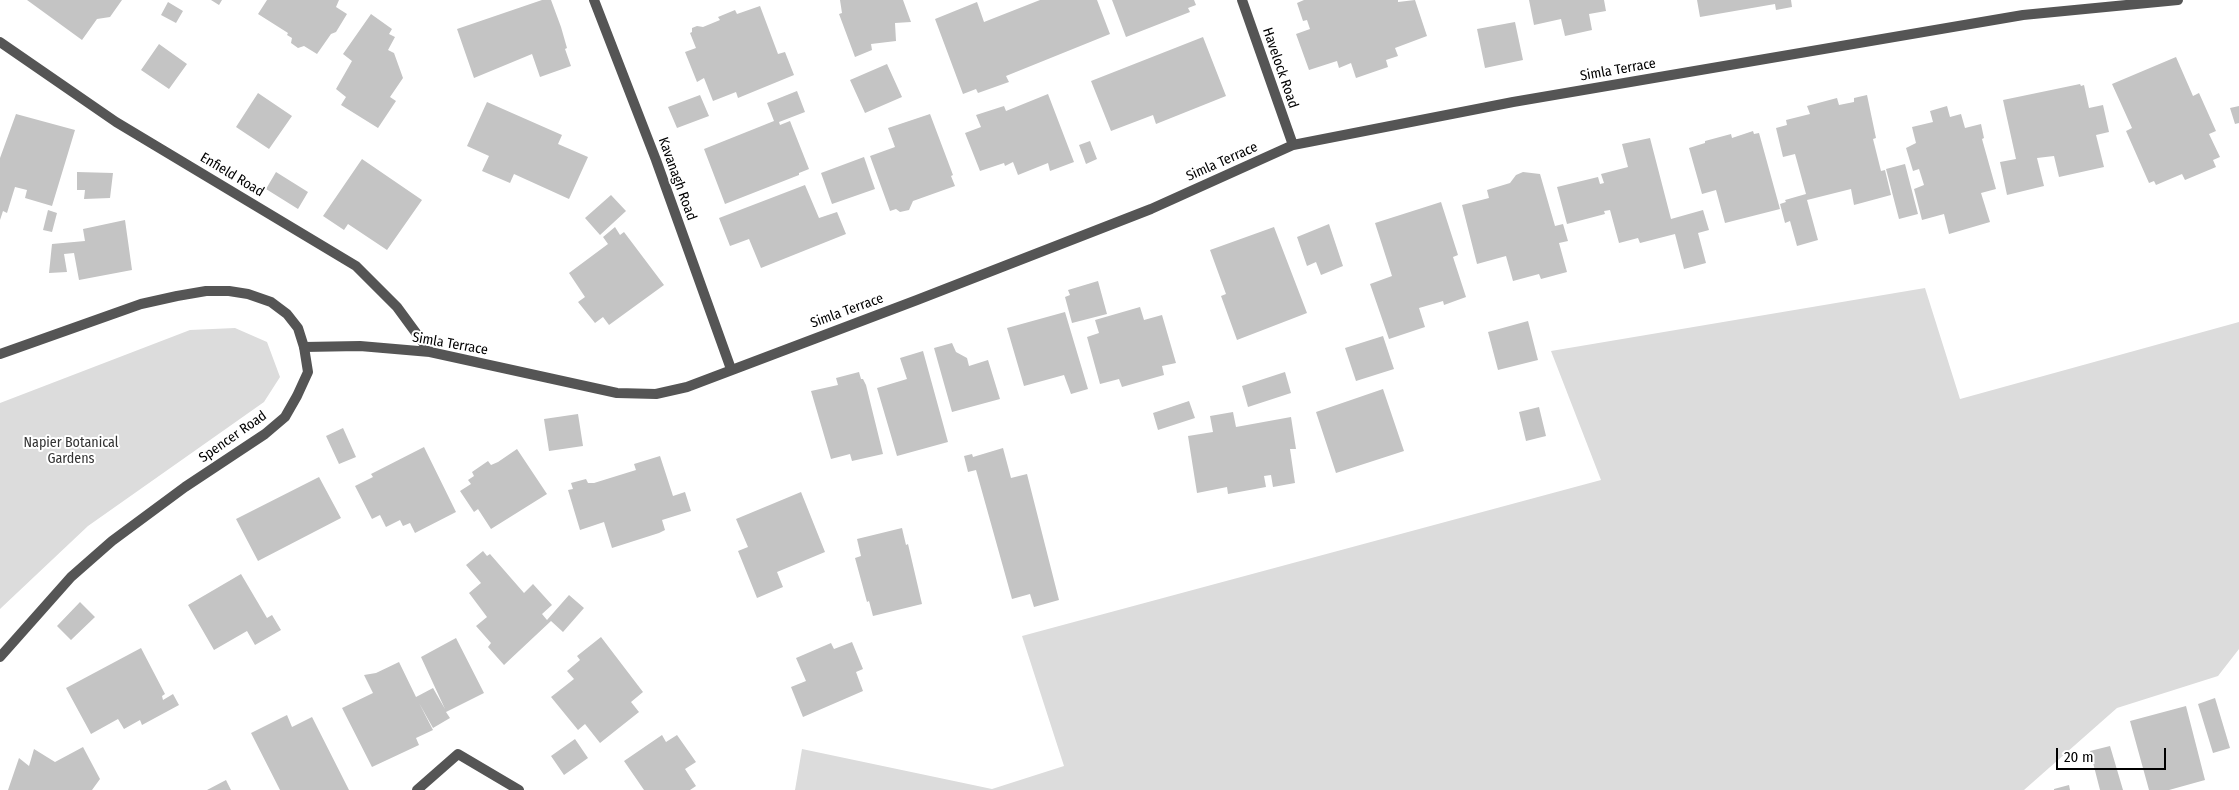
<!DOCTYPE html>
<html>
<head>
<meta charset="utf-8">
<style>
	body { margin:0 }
	#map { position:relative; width:2239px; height:790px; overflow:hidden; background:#fff; font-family:"Fira Sans Condensed",sans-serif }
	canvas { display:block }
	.scale { position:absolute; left:2056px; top:748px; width:110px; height:22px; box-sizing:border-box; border:2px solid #000; border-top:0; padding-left:6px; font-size:15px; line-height:18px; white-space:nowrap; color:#000; -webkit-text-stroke:4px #fff; paint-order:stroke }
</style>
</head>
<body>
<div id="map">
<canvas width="2239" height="790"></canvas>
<div class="scale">20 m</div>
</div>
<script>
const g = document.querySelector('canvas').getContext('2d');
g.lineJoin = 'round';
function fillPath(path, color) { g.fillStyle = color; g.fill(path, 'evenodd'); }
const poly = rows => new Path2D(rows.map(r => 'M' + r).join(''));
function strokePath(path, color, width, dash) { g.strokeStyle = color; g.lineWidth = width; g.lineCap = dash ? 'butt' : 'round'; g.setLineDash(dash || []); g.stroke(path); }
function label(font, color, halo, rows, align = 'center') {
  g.font = font + ' "Fira Sans Condensed",sans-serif'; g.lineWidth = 4; g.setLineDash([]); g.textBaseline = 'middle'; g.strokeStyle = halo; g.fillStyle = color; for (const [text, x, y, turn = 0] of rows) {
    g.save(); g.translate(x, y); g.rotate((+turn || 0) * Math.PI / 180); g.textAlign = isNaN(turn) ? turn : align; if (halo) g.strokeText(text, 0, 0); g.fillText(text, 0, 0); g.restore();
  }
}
fillPath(poly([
	[1925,288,1960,399,2239,322,2239,649,2218,676,2117,708,2024,790,795,790,802,749,992,789,1064,766,1022,636,1601,480,1551,351],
	[235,328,267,342,280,377,264,402,88,526,0,609,0,403,190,330]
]), '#dcdcdc');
fillPath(poly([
	[27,0,122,0,110,17,97,19,82,40],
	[211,0,222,0,219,5],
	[267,0,339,0,336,7,347,14,336,32,331,34,317,54,304,46,298,48,291,43,292,38,287,35,288,33,258,14],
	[542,0,551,0,561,27,567,48,565,49,571,66,540,77,532,54,474,78,457,29],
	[840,0,903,0,911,22,895,23,896,41,871,44,872,50,855,57,839,14,842,13],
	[1040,0,1097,0,1110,34,1006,76,1009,82,978,93,976,89,963,94,935,19,977,2,984,22],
	[1112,0,1194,0,1196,5,1188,8,1190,12,1126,37],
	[1304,0,1398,0,1398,2,1415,0,1427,36,1395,48,1398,56,1386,60,1388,67,1356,78,1351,63,1339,68,1337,61,1309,70,1296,34,1310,29,1307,20,1303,21,1297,3],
	[1529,0,1604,0,1606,11,1589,14,1592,30,1565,36,1561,19,1534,25],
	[1697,0,1791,0,1792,7,1776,10,1775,4,1700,17],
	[168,2,183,11,176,23,161,15],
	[760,6,778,54,785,52,794,75,738,98,736,92,713,101,704,78,697,82,685,52,696,48,690,33,692,32,692,28,697,26,703,27,720,20,718,17,735,10,737,14],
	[371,14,392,29,389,34,395,37,388,50,394,53,403,78,390,97,396,101,378,128,341,105,346,97,336,89,352,61,343,54],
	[1515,22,1523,60,1485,68,1477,29],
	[1203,37,1226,96,1156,124,1153,115,1111,131,1091,81],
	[159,44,187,64,169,89,141,70],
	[2176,57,2193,96,2199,93,2216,131,2209,134,2220,157,2213,160,2216,167,2185,180,2182,174,2156,185,2154,181,2149,183,2126,131,2132,128,2112,84],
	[887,64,902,97,865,113,850,80],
	[2080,84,2081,86,2084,85,2089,108,2103,105,2109,132,2096,135,2104,167,2059,177,2054,156,2037,158,2044,186,2007,195,2000,162,2016,159,2003,100],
	[797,91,805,112,779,122,780,125,790,121,809,169,799,173,799,175,725,204,704,149,774,121,767,103],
	[258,93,292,116,269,149,236,127],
	[1048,94,1074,162,1050,171,1048,163,1018,175,1013,162,1005,166,1004,163,980,171,965,133,981,127,976,115,1004,106,1006,111],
	[700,95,709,116,677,128,668,107],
	[1867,95,1876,138,1873,139,1881,171,1885,170,1891,195,1854,205,1851,189,1807,200,1818,240,1797,246,1790,221,1785,223,1780,204,1786,202,1785,200,1806,194,1795,154,1783,157,1776,128,1787,125,1786,120,1810,114,1807,106,1837,98,1839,105,1854,102,1854,98],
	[487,102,562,135,558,144,588,157,569,199,514,174,510,183,482,171,489,156,467,146],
	[1947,106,1950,117,1961,114,1965,128,1981,124,1984,138,1982,139,1996,189,1981,193,1990,222,1949,234,1944,214,1922,220,1914,189,1924,185,1919,169,1913,171,1906,148,1916,143,1912,127,1933,122,1930,111],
	[2239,106,2239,123,2235,124,2230,108],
	[16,114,75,130,52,206,25,198,27,190,15,187,7,213,3,211,0,220,0,158],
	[930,114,953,175,951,176,955,186,913,201,909,210,900,212,896,209,890,211,870,156,895,147,888,128],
	[1753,131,1754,134,1759,133,1780,209,1725,223,1716,190,1702,194,1689,148,1705,143,1705,141,1731,134,1732,138],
	[1650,138,1671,219,1703,210,1709,230,1698,233,1706,263,1684,269,1675,234,1640,243,1638,238,1619,243,1610,210,1604,211,1605,214,1567,224,1557,187,1598,177,1600,184,1604,183,1601,174,1628,167,1622,144],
	[1090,141,1097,159,1086,164,1079,145],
	[864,157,875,189,832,204,821,173],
	[362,159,422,200,387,250,348,224,344,230,323,216],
	[1905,164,1918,214,1899,219,1886,169],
	[77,172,113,173,110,198,84,199,85,190,77,190],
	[276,172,308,192,298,209,266,189],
	[1523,172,1540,174,1555,226,1563,224,1568,241,1559,243,1567,272,1541,279,1539,274,1513,281,1506,256,1477,264,1462,205,1489,198,1487,190,1510,183,1516,175],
	[805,185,819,218,837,212,846,234,761,268,749,239,730,246,719,218],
	[611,195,626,211,600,235,585,218],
	[1441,202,1458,255,1453,257,1466,297,1444,305,1443,301,1419,308,1425,327,1389,339,1370,284,1392,276,1375,223],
	[48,210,57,213,52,232,43,230],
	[125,220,132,270,79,280,74,253,64,254,67,272,49,273,52,244,85,241,83,229],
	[1329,224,1343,266,1321,275,1316,262,1307,266,1297,237],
	[615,227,620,235,624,232,664,285,609,325,603,317,595,323,578,302,585,297,569,273,608,244,603,237],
	[1274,227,1307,313,1237,340,1221,296,1226,294,1210,250],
	[1098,281,1107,314,1072,323,1065,297,1070,295,1068,290],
	[1140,307,1144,320,1162,315,1176,363,1162,366,1164,375,1122,387,1119,379,1100,384,1087,337,1099,333,1095,320],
	[1065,312,1088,389,1071,394,1064,375,1024,386,1007,328],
	[1528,321,1538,360,1498,370,1488,332],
	[1383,336,1394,369,1356,381,1345,348],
	[952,343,956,352,967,358,969,366,988,360,1000,399,952,412,934,348],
	[923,351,948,442,897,456,877,388,907,379,900,358],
	[859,372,861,379,863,379,866,385,883,454,852,461,850,454,831,459,811,391,838,385,836,378],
	[1285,372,1291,393,1248,407,1242,386],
	[1383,389,1404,451,1336,473,1316,412],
	[1189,401,1195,418,1158,430,1153,413],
	[1539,407,1546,436,1526,441,1519,412],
	[1233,412,1236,427,1291,417,1296,449,1290,449,1295,483,1273,487,1271,475,1264,476,1266,487,1228,494,1227,487,1197,493,1188,436,1213,432,1210,416],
	[578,414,583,446,549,451,544,419],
	[343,428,356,457,339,464,326,436],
	[424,447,456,512,415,533,410,523,403,526,400,520,386,527,380,515,372,519,355,486,373,477,371,474],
	[1003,448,1011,478,1027,474,1059,600,1034,607,1030,594,1012,599,976,470,968,472,964,456,972,454,973,457],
	[517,449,547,494,491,529,478,509,474,512,460,491,471,484,468,480,474,476,472,472,488,461,491,465,498,462],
	[660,456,673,496,685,492,691,511,662,520,665,530,659,533,612,548,604,522,580,530,568,490,573,489,571,483,586,479,588,483,594,483,636,470,634,464],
	[319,477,341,518,258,561,236,519],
	[801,492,825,552,777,572,783,587,757,598,738,551,748,547,736,519],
	[902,528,906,545,908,544,922,604,873,616,869,601,867,602,855,558,861,556,857,539],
	[483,551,487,556,490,554,524,593,533,584,552,605,542,614,547,620,569,595,584,608,563,632,551,621,504,665,488,647,491,643,476,626,487,617,469,593,481,583,466,565],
	[241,574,267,618,272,615,281,630,255,645,247,631,214,650,188,605],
	[80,602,95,617,71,640,57,626],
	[601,637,643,692,631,702,639,712,600,743,585,724,578,730,551,697,574,679,567,671,580,660,577,656],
	[456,638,484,693,446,712,450,718,433,728,419,703,433,730,416,738,419,745,372,767,342,708,373,693,364,675,376,673,399,662,416,697,433,688,445,709,421,657],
	[852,642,863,669,856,672,863,691,803,717,791,687,806,681,796,658,831,643,834,649],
	[141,648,165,694,162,696,163,700,173,694,179,705,142,725,140,720,124,729,118,719,91,734,66,688],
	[2215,698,2230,748,2213,753,2198,704],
	[2186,706,2205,780,2169,790,2149,790,2130,721],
	[287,715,292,727,312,717,349,790,280,790,251,733],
	[662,735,666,742,677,735,696,762,685,769,696,786,690,790,644,790,624,761],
	[575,739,588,758,564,775,551,756],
	[2110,746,2123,790,2100,790,2090,751],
	[83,747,100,779,92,790,8,790,19,758,29,766,34,749,55,762],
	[226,780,231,790,207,790],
	[2069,785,2070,790,2054,790,2054,789]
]), '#c4c4c4');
strokePath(poly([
	[594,0,656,160,731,369],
	[1242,0,1293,145],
	[0,42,116,122,356,266,397,307,430,352],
	[304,347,360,346,430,352,617,393,656,394,687,387,917,300,1151,209,1293,145,1513,102,2023,15,2178,0],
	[417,790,458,754,519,790]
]), '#555', 10);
strokePath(poly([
	[0,354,141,304,177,296,206,291,229,291,248,294,271,302,287,314,298,328,304,347,308,372,297,396,285,417,265,434,185,487,112,541,71,577,0,657]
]), '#555', 10);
label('14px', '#000', '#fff', [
	["Havelock Road",1280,68,71],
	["Simla Terrace",1618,70,-10],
	["Simla Terrace",1222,162,-24],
	["Enfield Road",232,175,31],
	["Kavanagh Road",677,179,70],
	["Simla Terrace",847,311,-20],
	["Simla Terrace",450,344,10],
	["Spencer Road",233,437,-35]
]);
label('14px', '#333', '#fff', [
	["Napier Botanical",71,443],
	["Gardens",71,459]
]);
</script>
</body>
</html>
